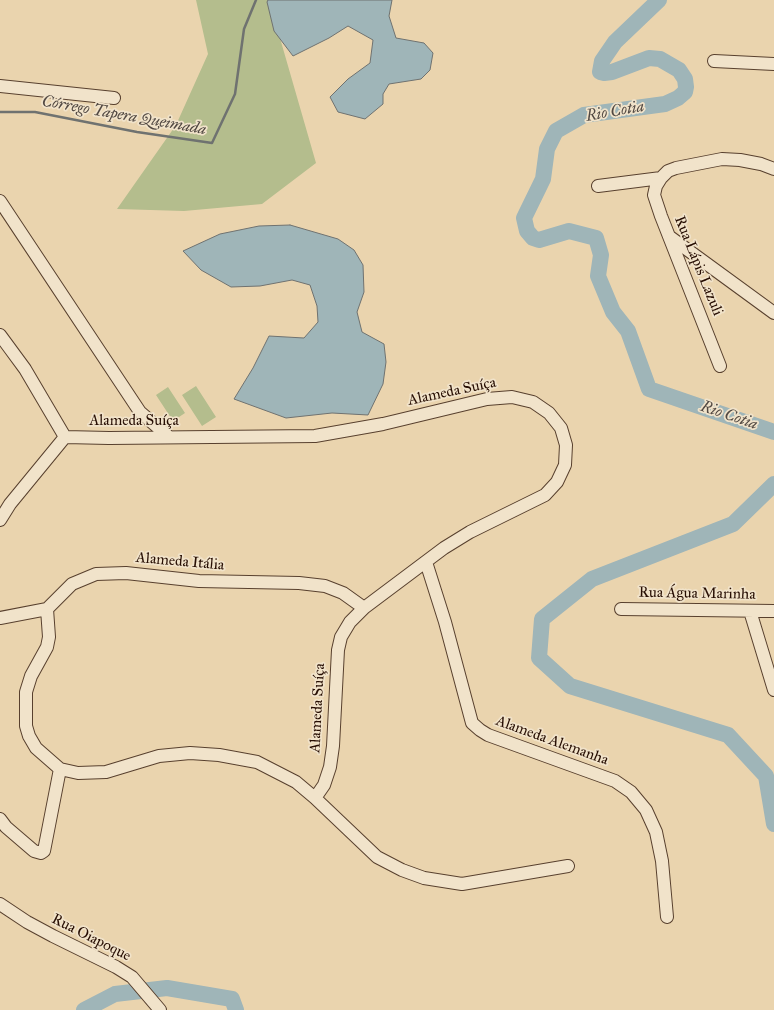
<!DOCTYPE html>
<html>
<head>
<meta charset="utf-8">
<style>
	body { margin:0 }
	canvas { display:block; background:#ead4ae }
</style>
</head>
<body>
<canvas width="774" height="1010"></canvas>
<script>
const g = document.querySelector('canvas').getContext('2d');
g.lineJoin = 'round';
function fillPath(path, color) { g.fillStyle = color; g.fill(path, 'evenodd'); }
const poly = rows => new Path2D(rows.map(r => 'M' + r).join(''));
function strokePath(path, color, width, dash) { g.strokeStyle = color; g.lineWidth = width; g.lineCap = dash ? 'butt' : 'round'; g.setLineDash(dash || []); g.stroke(path); }
function label(font, color, halo, rows, align = 'center') {
  g.font = font + ' "IM FELL Great Primer",serif'; g.lineWidth = 3.5; g.setLineDash([]); g.textBaseline = 'middle'; g.strokeStyle = halo; g.fillStyle = color; for (const [text, x, y, turn = 0] of rows) {
    g.save(); g.translate(x, y); g.rotate((+turn || 0) * Math.PI / 180); g.textAlign = isNaN(turn) ? turn : align; if (halo) g.strokeText(text, 0, 0); g.fillText(text, 0, 0); g.restore();
  }
}
fillPath(poly([
	[196,0,269,0,316,163,262,204,184,211,117,209,176,125,208,54],
	[196,386,216,417,202,426,182,395],
	[168,387,185,413,173,421,156,395]
]), '#b4bd8d');
const water = poly([
	[268,0,392,0,389,16,396,38,424,43,433,53,430,70,421,79,389,84,383,94,383,104,365,119,338,112,330,97,348,79,370,63,373,40,348,26,329,38,293,56,274,31,267,2,268,0],
	[290,225,338,239,354,250,363,265,364,292,357,312,362,332,384,344,386,362,383,384,368,415,332,413,286,418,234,399,253,368,269,336,304,338,318,322,317,306,310,285,292,280,260,286,231,287,201,270,183,251,220,234,259,226,290,225]
]);
fillPath(water, '#9fb5b8');
strokePath(water, '#6f7270', 1);
strokePath(poly([
	[0,112,35,112,137,132,212,143,235,94,244,29,256,0]
]), '#6f7270', 2.5);
strokePath(poly([
	[659,0,615,42,602,61,600,72,604,73,612,72,649,58,660,59,679,70,685,79,686,87,685,92,678,98,665,104,584,115,556,131,547,149,543,179,524,218,527,231,533,238,539,240,569,231,596,238,601,255,598,276,613,312,628,331,649,389,774,432],
	[774,484,733,524,592,579,542,619,539,658,570,686,728,735,766,776,774,824],
	[84,1010,115,994,167,988,232,999,236,1010]
]), '#9fb5b8', 16);
const minor = poly([
	[714,61,774,64],
	[0,86,114,98],
	[661,178,656,186,654,195,661,216,720,366],
	[598,186,661,178,668,171,676,168,722,159,740,160,761,164,774,169],
	[0,201,140,412,169,437],
	[670,237,774,313],
	[0,335,25,369,65,437],
	[65,437,109,438,315,436,383,424,487,399,512,397,533,402,549,413,561,428,566,445,565,465,557,482,545,495,470,532,444,548,364,608,350,622,341,637,338,650,333,746,330,767,324,785,315,798],
	[0,520,10,504,65,437],
	[426,562,445,622,472,723,480,730,488,735,615,781,631,792,646,810,656,832,662,861,667,917],
	[47,609,49,637,47,647,31,676,26,692,26,726,29,736,36,748,60,769,78,773,106,772,159,756,190,753,219,755,257,762,296,782,315,798,377,857,402,870,424,878,462,884,568,866],
	[621,609,774,611],
	[750,611,774,690],
	[0,618,47,609,72,584,96,574,126,573,199,581,299,583,325,586,343,593,364,608],
	[0,819,6,827,34,851,41,853,44,851,60,769],
	[0,904,27,922,53,936,116,967,132,977,160,1010]
]);
strokePath(minor, '#58402e', 14);
strokePath(minor, '#f1e3ca', 12);
label('15px', '#270e03', '#f1e3ca', [
	["Rua Lápis Lazuli",698,266,68],
	["Alameda Suíça",452,392,-12],
	["Alameda Suíça",134,421],
	["Alameda Itália",180,562,5],
	["Rua Água Marinha",697,594,1],
	["Alameda Suíça",318,708,-87],
	["Alameda Alemanha",552,741,20],
	["Rua Oiapoque",91,938,27]
]);
label('italic 16px', '#514842', '#f1e3ca', [
	["Rio Cotia",615,112,-10],
	["Córrego Tapera Queimada",124,116,10],
	["Rio Cotia",729,416,19]
]);
</script>
</body>
</html>
